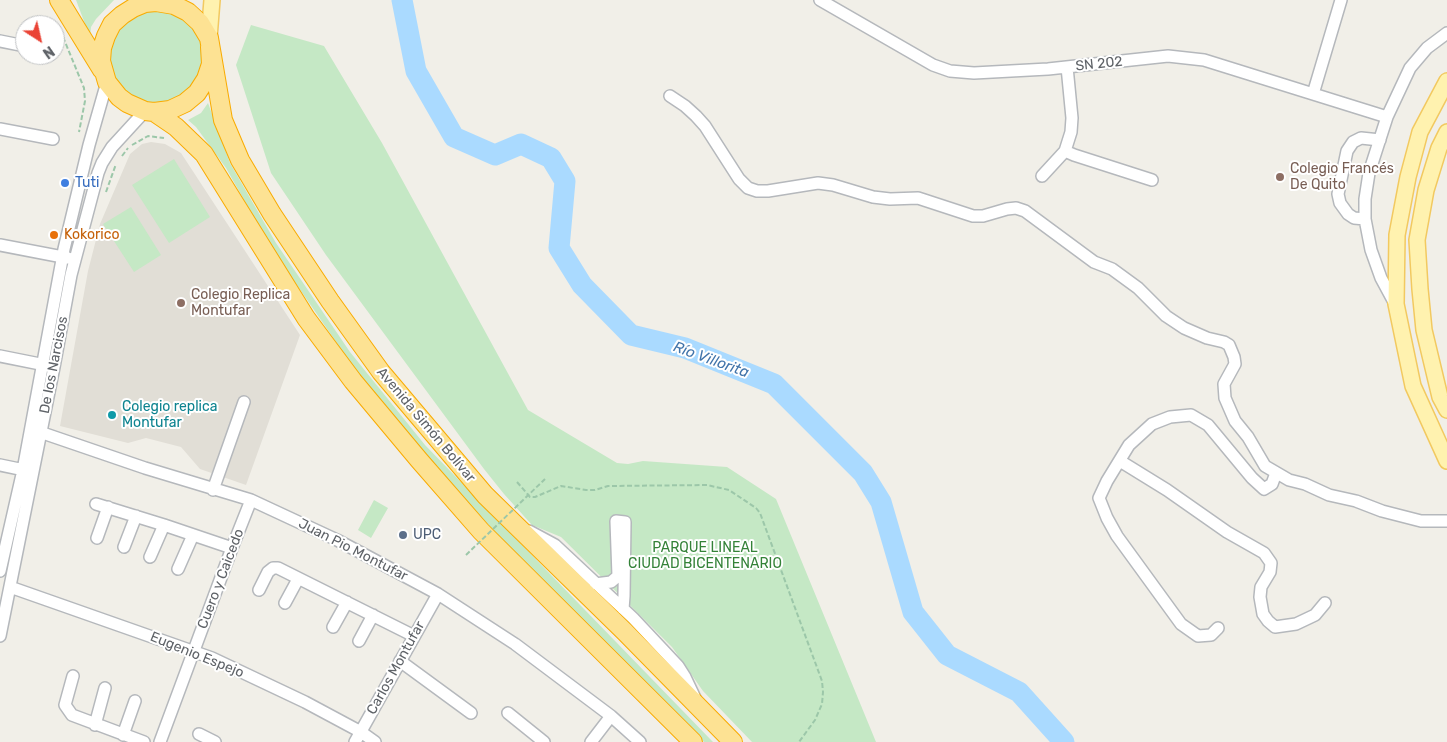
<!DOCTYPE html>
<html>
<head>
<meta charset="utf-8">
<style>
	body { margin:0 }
	#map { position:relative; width:1447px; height:742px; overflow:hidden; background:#f1efe8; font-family:Rubik,sans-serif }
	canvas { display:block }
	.north { position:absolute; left:15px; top:15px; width:50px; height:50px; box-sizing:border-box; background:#fff; border:1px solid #bfc1c3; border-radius:50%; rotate:145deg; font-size:14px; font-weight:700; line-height:20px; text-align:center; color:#5f6368 }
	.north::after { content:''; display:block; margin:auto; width:18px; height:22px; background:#ea4335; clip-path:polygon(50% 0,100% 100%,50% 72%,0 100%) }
</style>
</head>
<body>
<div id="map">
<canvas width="1447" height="742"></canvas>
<div class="north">N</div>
</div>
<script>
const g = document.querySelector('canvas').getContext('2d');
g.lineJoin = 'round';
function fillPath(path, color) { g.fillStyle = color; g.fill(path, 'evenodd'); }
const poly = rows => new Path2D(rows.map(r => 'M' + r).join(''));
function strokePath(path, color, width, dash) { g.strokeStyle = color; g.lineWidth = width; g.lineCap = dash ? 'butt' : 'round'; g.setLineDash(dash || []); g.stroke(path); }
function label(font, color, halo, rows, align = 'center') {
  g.font = font + ' Rubik,sans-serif'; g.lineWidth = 4; g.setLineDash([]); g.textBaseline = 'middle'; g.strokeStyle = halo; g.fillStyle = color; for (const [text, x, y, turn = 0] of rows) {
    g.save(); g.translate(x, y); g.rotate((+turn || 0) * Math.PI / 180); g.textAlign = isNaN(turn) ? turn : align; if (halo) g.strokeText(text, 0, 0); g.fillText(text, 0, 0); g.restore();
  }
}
fillPath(poly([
	[151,142,165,144,181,153,300,335,246,485,200,469,181,447,146,438,128,443,60,426,88,271,100,224,130,154,142,144]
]), '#e1ded6');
fillPath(poly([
	[76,0,114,0,96,19,91,27,90,37],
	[143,7,175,9,199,31,205,62,200,78,190,91,176,100,160,105,144,104,128,98,108,72,108,39],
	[251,25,324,46,382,143,528,410,617,463,628,464,643,461,727,467,776,499,876,742,752,742,703,691,672,647,561,537,532,525,504,494,484,469,326,255,271,173,236,65],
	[208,103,230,163,276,243,350,352,425,445,713,742,704,742,506,544,420,449,371,390,345,355,270,246,226,168,196,127,188,120,201,113],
	[174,159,210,217,169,243,132,185],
	[131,207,161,255,134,272,103,224],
	[374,500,388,508,371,538,358,530]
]), '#c5e8c5');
strokePath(poly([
	[402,0,416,71,454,137,495,155,521,144,551,158,565,181,559,248,582,285,631,335,685,348,774,384,863,473,881,502,913,612,947,655,1019,692,1064,742]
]), '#aadaff', 21);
const minor = poly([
	[820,0,933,65,950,71,974,73,1048,69,1168,56,1204,60,1387,117],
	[0,41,25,46],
	[1313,94,1341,0],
	[670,96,685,106,696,116,705,126,739,179,748,188,757,191,768,191,818,183,833,185,873,197,890,199,918,198,973,216,983,216,1007,209,1016,208,1025,211,1094,262,1112,269,1138,288,1166,316,1184,328,1207,338,1224,342,1229,345,1234,357,1235,364,1224,384,1225,398,1235,421,1248,437,1265,466,1289,480,1305,484,1329,495,1356,501,1382,511,1421,521,1447,521],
	[0,129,53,139],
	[1065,151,1074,155,1152,180],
	[1042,176,1065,151,1071,132,1072,118,1067,67],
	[1365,219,1354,218,1348,214,1340,203,1338,194,1347,151,1353,142,1361,138,1380,140],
	[0,245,68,258],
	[1395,304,1381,278,1371,250,1365,219,1365,199,1369,173,1387,117,1410,68,1427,48,1447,33],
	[0,356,50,366],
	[31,429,145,468,251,500,337,540,438,594,515,644,611,716,640,742],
	[1120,461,1167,490,1227,532,1264,553,1271,563,1270,572,1261,587,1260,597,1263,614,1268,621,1275,627,1296,624,1315,615,1325,603],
	[0,465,29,471],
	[213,490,244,402],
	[96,504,164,525,232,548],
	[529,531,555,545,633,618,678,666,685,677,695,698],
	[97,538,108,507],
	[124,547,136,516],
	[150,557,164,525],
	[178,569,193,535],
	[0,571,23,470,64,249,89,145,107,82],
	[595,584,611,582,618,576,616,521,625,522,624,596,623,609],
	[10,587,212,658,305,702,361,732,375,742],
	[259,590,268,572,273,568,278,568,414,636],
	[285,603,298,579],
	[333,627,347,602],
	[1218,628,1211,635,1198,636,1181,624,1117,536,1107,518,1099,498,1107,481,1129,445,1152,424,1170,417,1191,415,1208,425,1252,478,1264,489,1272,484,1276,473],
	[0,636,54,367,71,275,98,173,102,163,112,147,145,111],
	[359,641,373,615],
	[400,661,471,713],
	[73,676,65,705,72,715,144,742],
	[508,713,544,742],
	[95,725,105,688],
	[199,734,215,742],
	[123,735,135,701],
	[160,742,232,548,251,500],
	[355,742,438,594],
	[591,742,611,716]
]);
const major = poly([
	[209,38,212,0],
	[1447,81,1420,132,1408,177,1397,235,1396,304,1413,386,1447,461],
	[1447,132,1439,148,1426,190,1417,240,1420,289,1424,330,1440,397,1447,410]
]);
const highway = poly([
	[59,0,102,70],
	[210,47,211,64,206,79,197,93,185,103,170,110,154,112,145,111,127,103,119,97,107,82,101,61,102,48,106,36,112,24,122,15,133,8,145,3,156,2,174,5,188,12,200,23,209,38,223,120,240,160,272,214,330,301,381,372,485,495,625,632,733,742],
	[154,112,176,127,204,154,306,318,353,381,419,460,481,531,693,742]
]);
strokePath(minor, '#b5b8bc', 14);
strokePath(major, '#f2c960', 18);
strokePath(highway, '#f9ab00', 20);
strokePath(poly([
	[63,37,84,88,85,101,79,132],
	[132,145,148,136,164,138],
	[122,156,128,148],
	[106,192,116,164],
	[517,482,530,497,535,497,561,486,586,490,595,490,608,486,707,485,729,490,756,508,760,513,822,681,823,692,822,704,815,720,799,742]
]), '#9cc7a9', 2, [5, 2.5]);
strokePath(minor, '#fff', 11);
strokePath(major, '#fff2af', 15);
strokePath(highway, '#fde293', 18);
strokePath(poly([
	[466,555,545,479]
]), '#9cc7a9', 2, [5, 2.5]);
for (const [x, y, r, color] of [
	[1280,177,5,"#8d6e63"],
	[65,183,5,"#3f7fe0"],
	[54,235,5,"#e8710a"],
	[181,303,5,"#8d6e63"],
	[112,415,5,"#0f9aa8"],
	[403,535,5,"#5c6f8a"]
]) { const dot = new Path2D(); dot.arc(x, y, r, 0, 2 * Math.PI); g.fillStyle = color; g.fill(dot); strokePath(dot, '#fff', 2); }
label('14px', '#5f6368', '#fff', [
	["SN 202",1099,64,-6],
	["De los Narcisos",54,365,-79],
	["Avenida Simón Bolívar",426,425,50],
	["Juan Pio Montufar",353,550,27],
	["Cuero y Caicedo",221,579,-69],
	["Eugenio Espejo",197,655,22],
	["Carlos Montufar",396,668,-61]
]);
label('14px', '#785e54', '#fff', [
	["Colegio Francés",1290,169],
	["De Quito",1290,185],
	["Colegio Replica",191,295],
	["Montufar",191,311]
], 'left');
label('14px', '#366cbe', '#fff', [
	["Tuti",75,183]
], 'left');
label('14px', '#c56008', '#fff', [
	["Kokorico",64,235]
], 'left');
label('14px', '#0d838f', '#fff', [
	["Colegio replica",122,407],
	["Montufar",122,423]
], 'left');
label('14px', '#4e5e75', '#fff', [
	["UPC",413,535]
], 'left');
label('14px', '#348238', '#fff', [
	["PARQUE LINEAL",705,548],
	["CIUDAD BICENTENARIO",705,564]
]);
label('italic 15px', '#4174aa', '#fff', [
	["Río Villorita",711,360,20]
]);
</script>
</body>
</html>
